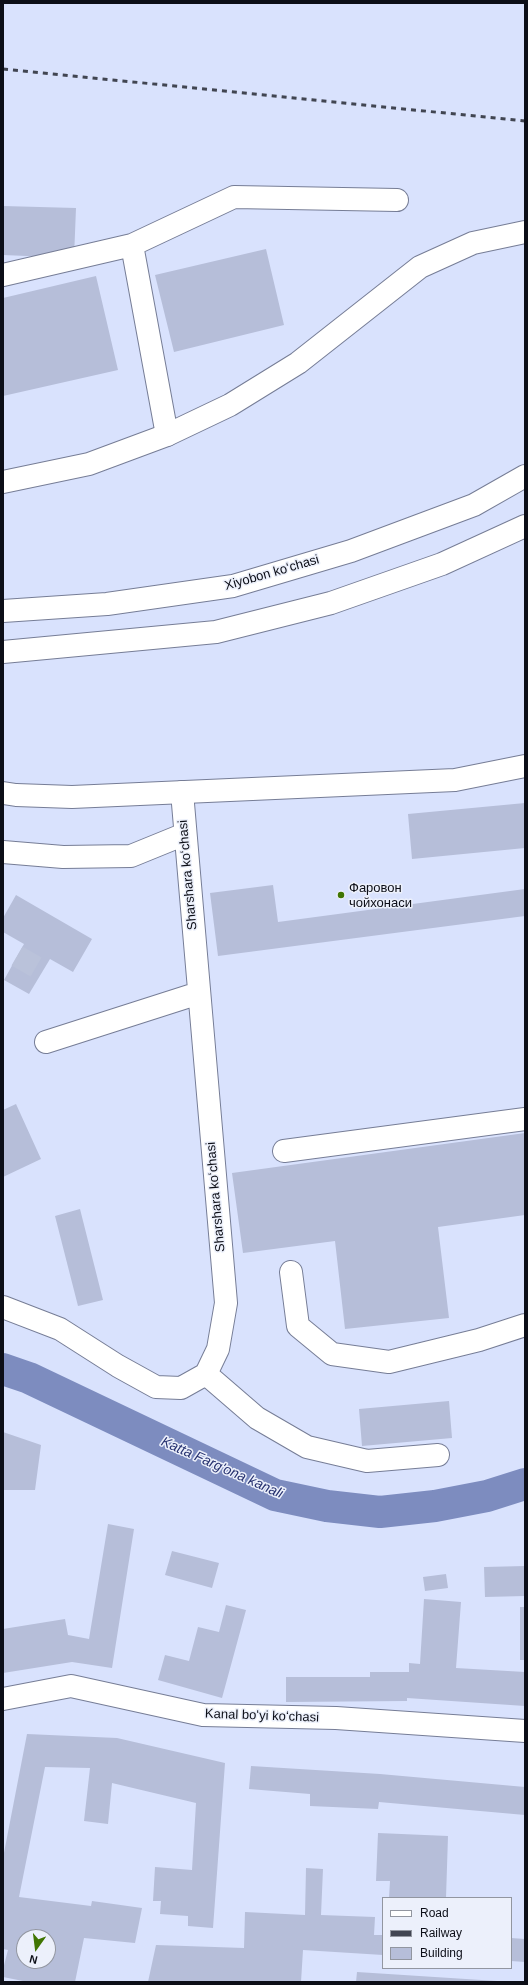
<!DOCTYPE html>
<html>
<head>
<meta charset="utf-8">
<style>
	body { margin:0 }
	#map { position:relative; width:528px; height:1985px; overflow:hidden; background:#d9e2fd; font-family:Helvetica,sans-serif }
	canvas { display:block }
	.frame { position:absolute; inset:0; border:4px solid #0c0e17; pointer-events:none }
	.legend { position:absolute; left:382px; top:1897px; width:130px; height:72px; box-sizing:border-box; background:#ecf0fb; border:1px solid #9296a0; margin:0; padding:5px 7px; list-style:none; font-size:12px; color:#0c0e17 }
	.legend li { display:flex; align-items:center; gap:8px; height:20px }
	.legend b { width:20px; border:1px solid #9296a0 }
	.north { position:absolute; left:16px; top:1929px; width:40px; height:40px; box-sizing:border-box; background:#ecf0fb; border:1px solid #9296a0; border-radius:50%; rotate:194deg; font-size:11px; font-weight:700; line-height:16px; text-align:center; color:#0c0e17 }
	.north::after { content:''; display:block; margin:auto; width:14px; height:18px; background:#407502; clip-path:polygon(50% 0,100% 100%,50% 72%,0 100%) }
</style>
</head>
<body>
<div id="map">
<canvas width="528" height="1985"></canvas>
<div class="frame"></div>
<ul class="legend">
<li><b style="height:5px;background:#fff"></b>Road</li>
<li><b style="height:5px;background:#414552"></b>Railway</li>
<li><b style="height:11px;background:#b6bed9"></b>Building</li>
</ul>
<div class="north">N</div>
</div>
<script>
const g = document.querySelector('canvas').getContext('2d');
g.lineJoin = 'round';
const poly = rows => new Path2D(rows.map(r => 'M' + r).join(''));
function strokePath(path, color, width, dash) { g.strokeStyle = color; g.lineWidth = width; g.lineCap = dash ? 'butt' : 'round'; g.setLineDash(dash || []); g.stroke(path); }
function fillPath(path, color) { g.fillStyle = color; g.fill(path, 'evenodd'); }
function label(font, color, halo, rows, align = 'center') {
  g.font = font + ' Helvetica,sans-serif'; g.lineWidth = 3; g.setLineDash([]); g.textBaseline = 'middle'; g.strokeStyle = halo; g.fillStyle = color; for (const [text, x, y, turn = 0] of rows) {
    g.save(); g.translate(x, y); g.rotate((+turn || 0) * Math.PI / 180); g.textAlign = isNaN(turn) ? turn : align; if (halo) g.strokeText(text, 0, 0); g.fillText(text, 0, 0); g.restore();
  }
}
strokePath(poly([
	[3,1369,29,1378,275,1495,327,1506,380,1512,435,1506,487,1496,525,1484]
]), '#7d8cbf', 32);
fillPath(poly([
	[3,206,76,208,74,258,3,255],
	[266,249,284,325,174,352,155,275],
	[96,276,118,370,3,396,3,298],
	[525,803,525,848,412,859,408,814],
	[273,885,278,922,525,889,525,916,218,956,210,893],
	[16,895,92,939,73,972,50,959,29,994,4,980,24,944,3,932,3,918],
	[16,1104,41,1159,3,1177,3,1110],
	[525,1133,525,1215,438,1227,449,1318,345,1329,335,1241,243,1253,232,1173],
	[80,1209,103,1300,78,1306,55,1216],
	[449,1401,452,1438,362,1446,359,1409],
	[3,1432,41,1445,35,1490,3,1490],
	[108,1524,134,1529,112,1668,72,1662,3,1673,3,1629,65,1619,68,1635,89,1639],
	[172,1551,219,1563,212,1588,165,1575],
	[525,1566,525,1596,485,1597,484,1567],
	[446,1574,448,1588,425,1591,423,1577],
	[424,1599,461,1602,456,1668,525,1672,525,1706,407,1698,407,1701,286,1702,286,1677,370,1677,370,1672,409,1672,409,1663,420,1664],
	[226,1605,246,1610,222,1698,158,1680,165,1655,189,1661,198,1627,219,1632],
	[520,1607,525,1607,525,1660,520,1660],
	[27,1734,117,1738,225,1763,213,1928,188,1926,188,1916,160,1914,161,1901,153,1901,155,1867,192,1870,196,1803,112,1783,108,1824,84,1821,90,1768,45,1767,19,1897,91,1906,92,1901,142,1908,135,1943,84,1938,75,1982,28,1982,3,1977,3,1969,8,1950,3,1949,3,1858],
	[24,1937,48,1937,48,1961,24,1961],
	[251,1766,380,1774,525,1787,525,1815,379,1802,378,1809,310,1806,310,1794,249,1789],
	[378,1833,448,1836,446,1898,389,1898,390,1881,376,1881],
	[306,1868,323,1869,321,1915,375,1917,374,1935,383,1935,383,1955,303,1950,301,1982,148,1982,156,1945,244,1948,245,1912,305,1915],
	[511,1938,525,1939,525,1962,511,1961],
	[357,1972,497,1981,496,1982,356,1982]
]), '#b6bed9');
strokePath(poly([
	[17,956,43,971]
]), '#bac2da', 22, [22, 11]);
const minor = poly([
	[3,275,132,245],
	[167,435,132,245,234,197,397,200],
	[3,852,63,857,131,856,185,834],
	[46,1042,199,993],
	[284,1151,525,1119],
	[291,1272,298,1326,332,1354,389,1362,479,1340,525,1325],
	[3,1307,60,1329,118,1366,156,1387,181,1388,206,1374,218,1349,226,1303,182,792],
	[206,1374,257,1418,307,1447,367,1461,438,1455],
	[3,1699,71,1686,203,1715,336,1718,525,1731]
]);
const major = poly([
	[3,482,89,464,167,435,230,405,298,363,420,267,473,243,525,232],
	[3,611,107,604,233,586,351,551,474,505,525,476],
	[3,652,216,632,331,603,442,564,525,526],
	[3,793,16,795,72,797,455,780,525,766]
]);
strokePath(minor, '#767d96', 24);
strokePath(major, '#767d96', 24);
strokePath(minor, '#fff', 22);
strokePath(major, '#fff', 22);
strokePath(poly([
	[3,69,525,121]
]), '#414552', 3, [5, 5]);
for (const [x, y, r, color] of [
	[341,895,4,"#407502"]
]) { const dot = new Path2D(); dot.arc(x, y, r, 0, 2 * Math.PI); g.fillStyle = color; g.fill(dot); strokePath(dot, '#ecf0fb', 1.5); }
label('13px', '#0c0e17', '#ecf0fb', [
	["Xiyobon koʻchasi",272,573,-16],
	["Sharshara koʻchasi",188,875,-95],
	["Sharshara koʻchasi",216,1197,-95],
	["Kanal boʻyi koʻchasi",262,1716,2]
]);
label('13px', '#0c0e17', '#ecf0fb', [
	["Фаровон",349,888],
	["чойхонаси",349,903]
], 'left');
label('italic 14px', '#273270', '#ecf0fb', [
	["Katta Farg'ona kanali",222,1468,24]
]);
</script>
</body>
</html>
